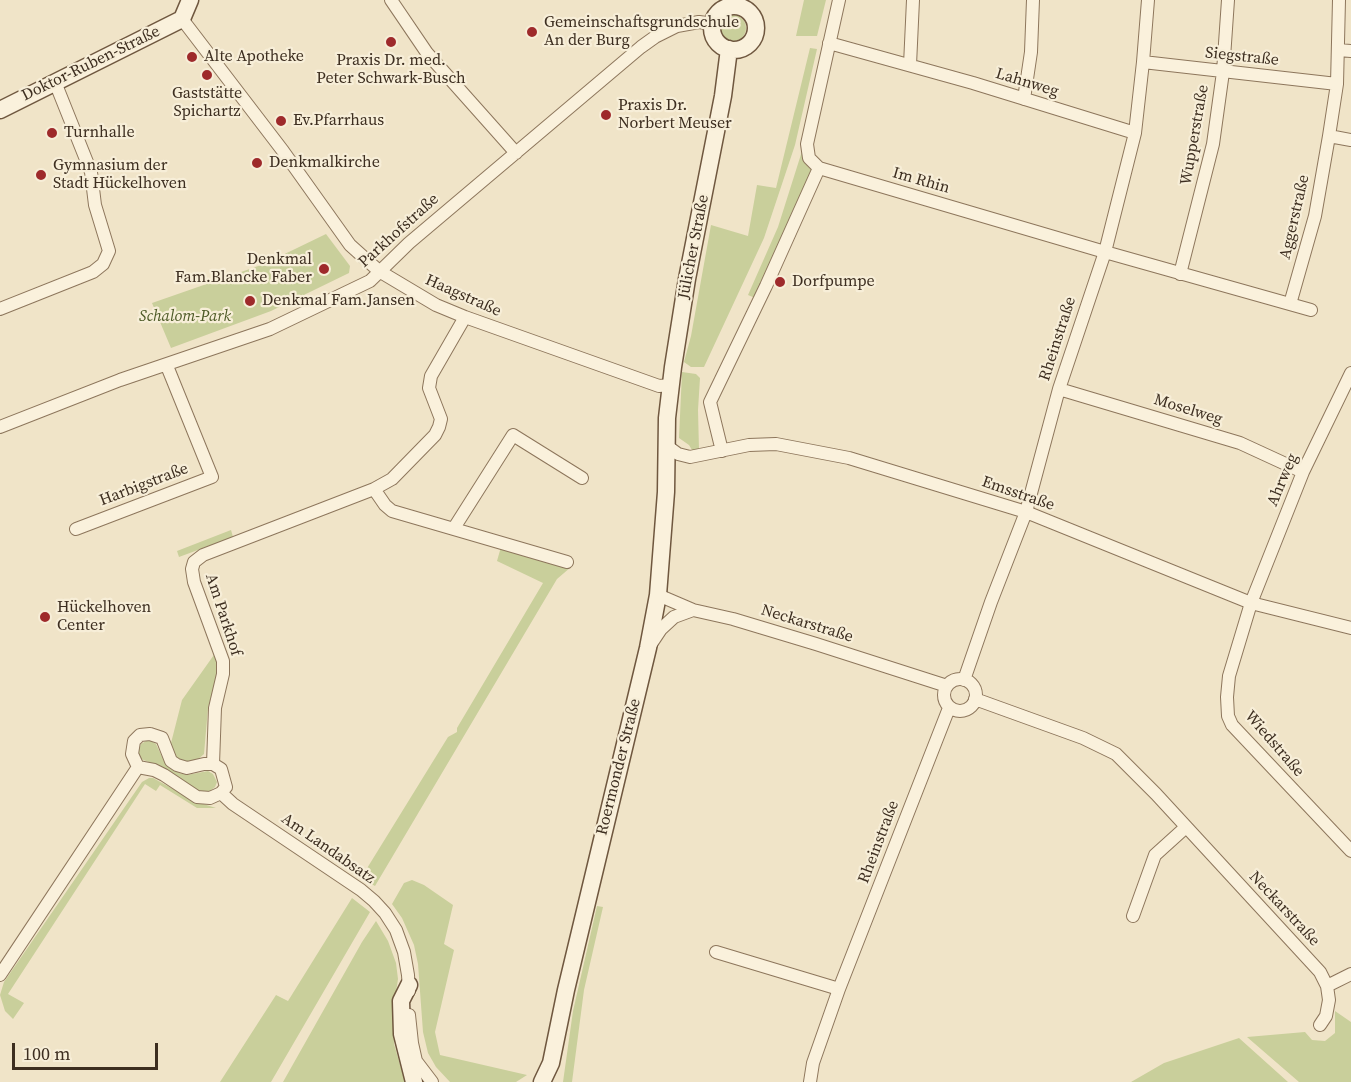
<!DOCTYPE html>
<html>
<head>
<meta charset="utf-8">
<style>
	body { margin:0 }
	#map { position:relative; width:1351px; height:1082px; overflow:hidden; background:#f0e4c8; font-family:"Source Serif 4",serif }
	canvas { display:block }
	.scale { position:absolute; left:12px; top:1043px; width:146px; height:27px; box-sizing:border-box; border:3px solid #3d2e20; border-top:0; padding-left:8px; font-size:18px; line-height:21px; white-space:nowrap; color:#3d2e20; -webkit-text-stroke:4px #f7eed8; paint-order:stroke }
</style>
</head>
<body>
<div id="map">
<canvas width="1351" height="1082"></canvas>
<div class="scale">100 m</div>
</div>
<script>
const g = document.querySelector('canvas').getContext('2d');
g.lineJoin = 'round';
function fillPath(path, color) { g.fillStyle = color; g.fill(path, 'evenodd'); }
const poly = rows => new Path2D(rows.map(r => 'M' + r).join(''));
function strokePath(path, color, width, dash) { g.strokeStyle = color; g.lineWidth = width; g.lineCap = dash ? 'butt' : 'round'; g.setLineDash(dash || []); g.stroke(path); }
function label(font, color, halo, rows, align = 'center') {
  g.font = font + ' "Source Serif 4",serif'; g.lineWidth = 4.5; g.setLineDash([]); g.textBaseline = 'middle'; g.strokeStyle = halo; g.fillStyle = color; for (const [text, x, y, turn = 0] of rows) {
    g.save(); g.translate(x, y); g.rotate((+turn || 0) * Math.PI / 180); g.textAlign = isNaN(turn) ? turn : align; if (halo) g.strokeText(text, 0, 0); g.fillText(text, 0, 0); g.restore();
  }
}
fillPath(poly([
	[804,0,826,0,817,36,796,36],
	'720 28a13 13 0 1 1 26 0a13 13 0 1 1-26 0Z',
	[810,48,817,49,795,145,764,238,704,367,691,367,684,362,691,336,711,225,748,236,757,185,776,188],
	[803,148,814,174,755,298,748,295,778,227],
	[326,234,350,266,349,273,271,311,171,348,152,303,264,264],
	[682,372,696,374,700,378,698,410,699,450,692,450,689,445,679,438],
	[231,530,233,537,179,557,177,551],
	[501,547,571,567,557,579,375,886,361,878,448,737,457,732,457,728,543,583,497,561],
	[216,652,220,664,208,708,204,754,197,760,190,763,183,762,176,758,173,753,171,743,182,700],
	[146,741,151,741,156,744,165,763,179,773,187,775,208,771,213,774,217,782,215,787,210,791,200,792,154,764,141,759,138,752,141,744],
	[149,778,153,778,197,802,216,808,197,808,160,785,156,791,145,784,8,994,24,1003,13,1019,5,1011,0,995,4,982,142,782],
	[412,880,424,885,453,905,444,944,454,950,435,1032,440,1055,527,1075,516,1082,450,1082,436,1067,428,1053,423,1032,418,964,414,945,402,918,392,904,404,883],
	[352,898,370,912,271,1082,220,1082,276,995,288,1001],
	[597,906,603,907,584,990,572,1082,563,1082,573,1011],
	[376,921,388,941,396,963,398,979,393,1012,394,1044,405,1082,283,1082,362,942],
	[1335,1011,1351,1022,1351,1082,1299,1082,1247,1037,1305,1032,1312,1040,1325,1041,1335,1033],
	[1239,1038,1288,1082,1131,1082,1164,1063]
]), '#c9cf9b');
const street = poly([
	[391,0,427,53,516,153],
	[182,19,283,151,350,245,379,271,436,305,465,317,659,386,671,385],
	[829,43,973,83,1135,133],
	[1338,50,1351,51],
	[1143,62,1337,84],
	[910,65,913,0],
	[1024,99,1031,52,1033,0],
	[1329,136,1351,140],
	[819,168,809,158,807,144,839,0],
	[1180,274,1213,144,1223,72,1228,0],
	[1290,304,1315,216,1329,136,1337,84,1339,0],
	[0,309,93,272,103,264,109,251,95,205,91,172,55,82],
	[1351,373,1303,472,1251,603,1229,676,1227,697,1228,716,1232,725,1351,851],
	[1059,389,1240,443,1303,472],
	[0,427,120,380,270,329,370,281,409,243,641,47,655,37,677,26,699,22,713,24],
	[667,446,678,454,690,457,749,445,776,444,849,458,1026,512,1251,603,1351,628],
	[722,451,710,402,766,286,819,168,1105,252,1311,310],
	[374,489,385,505,392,511,567,562],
	[454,528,513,435,582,478],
	[76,529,212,477,167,366],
	[658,595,693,610,733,619,816,644,947,686],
	[651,644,661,629,674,617,693,610],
	'944 695a16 16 0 1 1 32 0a16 16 0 1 1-32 0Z',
	[964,680,991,602,1026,512,1059,389,1105,252,1135,133,1143,62,1148,0],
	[975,699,1083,738,1116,754,1156,794,1320,972,1327,986,1329,1000,1326,1016,1320,1025],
	[150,734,162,738,171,761,177,765,187,768,204,764,213,764,221,769,226,787,221,793,210,798,197,797,164,775,154,770,138,767,132,754,134,741,140,735,150,734],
	[213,764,215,708,223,674,223,661,194,582,192,569,194,562,203,555,374,489,392,479,435,435,439,427,441,419,429,388,431,376,465,317],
	[221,793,233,804,361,890,374,901,385,913,396,930,404,952,408,975,409,991],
	[1133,916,1155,855,1186,827],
	[716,952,839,989],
	[0,975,138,767],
	[1327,986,1351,974],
	[409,1015,412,1043,416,1061,432,1082],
	[810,1082,813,1063,839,989,949,708]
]);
const secondary = poly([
	'712 28a22 22 0 1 1 44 0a22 22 0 1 1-44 0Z',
	[0,110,182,19,190,0],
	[409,985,401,1001,402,1034,414,1082],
	[542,1082,551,1063,566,990,648,648,658,595,666,492,667,418,673,367,687,279,723,96,729,49]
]);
strokePath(street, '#8d765c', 14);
strokePath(secondary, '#6f573f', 19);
strokePath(street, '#faf1dc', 12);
strokePath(secondary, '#faf1dc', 16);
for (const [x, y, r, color] of [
	[532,32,6,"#9e2a2b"],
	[391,42,6,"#9e2a2b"],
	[192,57,6,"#9e2a2b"],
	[207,75,6,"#9e2a2b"],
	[606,115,6,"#9e2a2b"],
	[281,121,6,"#9e2a2b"],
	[52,133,6,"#9e2a2b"],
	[257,163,6,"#9e2a2b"],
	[41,175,6,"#9e2a2b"],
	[324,269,6,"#9e2a2b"],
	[780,282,6,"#9e2a2b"],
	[250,301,6,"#9e2a2b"],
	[45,617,6,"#9e2a2b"]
]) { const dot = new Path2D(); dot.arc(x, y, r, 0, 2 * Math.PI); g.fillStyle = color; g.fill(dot); strokePath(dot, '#f7eed8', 2); }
label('16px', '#3d2e20', '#f7eed8', [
	["Gemeinschaftsgrundschule",544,23],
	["An der Burg",544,41],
	["Alte Apotheke",204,57],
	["Praxis Dr. med.",391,61,"center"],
	["Peter Schwark-Busch",391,79,"center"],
	["Gaststätte",207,94,"center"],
	["Spichartz",207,112,"center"],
	["Praxis Dr.",618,106],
	["Norbert Meuser",618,124],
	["Ev.Pfarrhaus",293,121],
	["Turnhalle",64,133],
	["Denkmalkirche",269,163],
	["Gymnasium der",53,166],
	["Stadt Hückelhoven",53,184],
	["Denkmal",312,260,"right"],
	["Fam.Blancke Faber",312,278,"right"],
	["Dorfpumpe",792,282],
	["Denkmal Fam.Jansen",262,301],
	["Hückelhoven",57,608],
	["Center",57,626]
], 'left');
label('16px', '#3d2e20', '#f7eed8', [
	["Siegstraße",1242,57,6],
	["Doktor-Ruben-Straße",91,64,-26],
	["Lahnweg",1027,83,17],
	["Wupperstraße",1195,135,-80],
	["Im Rhin",921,181,16],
	["Aggerstraße",1295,217,-77],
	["Parkhofstraße",399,231,-42],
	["Jülicher Straße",694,247,-79],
	["Haagstraße",463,296,24],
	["Rheinstraße",1058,339,-72],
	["Moselweg",1188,410,17],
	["Ahrweg",1283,480,-67],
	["Harbigstraße",144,485,-21],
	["Emsstraße",1018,494,19],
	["Am Parkhof",223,615,72],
	["Neckarstraße",807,624,17],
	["Wiedstraße",1274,744,49],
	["Roermonder Straße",619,767,-76],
	["Rheinstraße",879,842,-69],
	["Am Landabsatz",328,849,35],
	["Neckarstraße",1284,909,47]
]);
label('italic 16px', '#4d5a26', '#f7eed8', [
	["Schalom-Park",185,317]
]);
</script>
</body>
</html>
